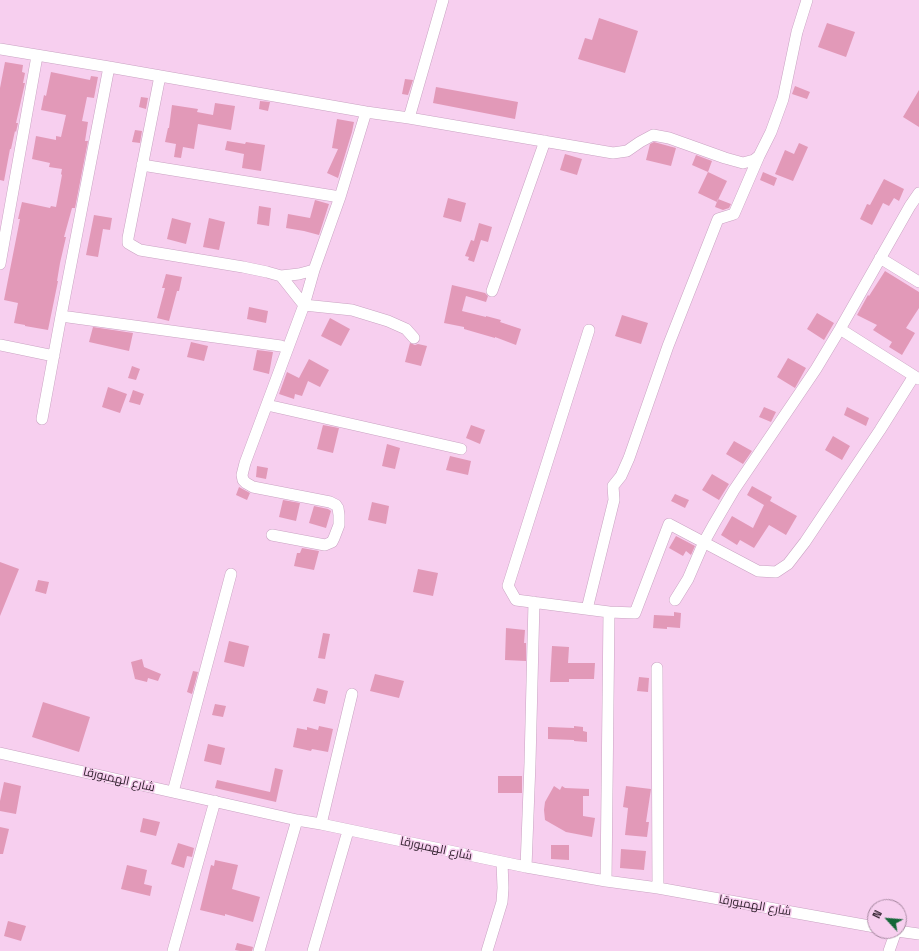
<!DOCTYPE html>
<html>
<head>
<meta charset="utf-8">
<style>
	body { margin:0 }
	#map { position:relative; width:919px; height:951px; overflow:hidden; background:#f7cfef; font-family:"Space Grotesk",sans-serif }
	canvas { display:block }
	.north { position:absolute; left:867px; top:899px; width:40px; height:40px; box-sizing:border-box; background:#f7cfef; border:1px solid #a789a1; border-radius:50%; rotate:296deg; font-size:11px; font-weight:700; line-height:16px; text-align:center; color:#2e1f2b }
	.north::after { content:''; display:block; margin:auto; width:14px; height:18px; background:#146738; clip-path:polygon(50% 0,100% 100%,50% 72%,0 100%) }
</style>
</head>
<body>
<div id="map">
<canvas width="919" height="951"></canvas>
<div class="north">N</div>
</div>
<script>
const g = document.querySelector('canvas').getContext('2d');
g.lineJoin = 'round';
function fillPath(path, color) { g.fillStyle = color; g.fill(path, 'evenodd'); }
const poly = rows => new Path2D(rows.map(r => 'M' + r).join(''));
function strokePath(path, color, width, dash) { g.strokeStyle = color; g.lineWidth = width; g.lineCap = dash ? 'butt' : 'round'; g.setLineDash(dash || []); g.stroke(path); }
function label(font, color, halo, rows, align = 'center') {
  g.font = font + ' "Space Grotesk",Cairo,sans-serif'; g.lineWidth = 3; g.setLineDash([]); g.textBaseline = 'middle'; g.strokeStyle = halo; g.fillStyle = color; for (const [text, x, y, turn = 0] of rows) {
    g.save(); g.translate(x, y); g.rotate((+turn || 0) * Math.PI / 180); g.textAlign = isNaN(turn) ? turn : align; if (halo) g.strokeText(text, 0, 0); g.fillText(text, 0, 0); g.restore();
  }
}
fillPath(poly([
	[599,18,638,31,625,73,578,59,585,38,592,40],
	[827,23,855,32,846,57,818,47],
	[5,62,23,65,22,72,25,73,23,83,25,83,16,123,18,123,16,132,15,131,11,149,10,149,4,181,0,180,0,88],
	[51,72,90,80,91,76,98,77,94,98,87,97,82,121,88,122,85,141,88,141,75,208,72,208,64,237,66,237,60,263,57,281,58,281,48,330,25,326,25,325,14,323,18,303,4,300,20,219,18,219,22,202,50,208,51,206,56,207,62,175,61,174,62,169,49,167,50,163,32,159,36,136,56,140,56,136,61,137,66,115,41,110,44,95,46,96],
	[405,79,413,80,408,95,402,94],
	[795,86,810,92,807,99,792,94],
	[436,87,518,102,515,119,433,103],
	[919,90,919,127,903,117],
	[141,97,148,98,146,109,139,107],
	[260,101,270,102,268,111,259,109],
	[215,103,235,106,231,130,198,124,194,149,183,147,181,158,174,157,176,144,165,142,168,128,169,128,172,105,198,109,197,112,213,115],
	[337,119,354,122,352,132,338,178,327,173,338,149,332,148],
	[135,130,142,131,140,143,132,142],
	[227,141,245,144,246,142,265,145,261,171,242,168,244,154,225,150],
	[654,142,676,148,671,166,646,160,650,144],
	[799,143,808,147,793,181,775,174,785,150,794,154],
	[565,154,582,159,577,175,560,170],
	[696,155,712,161,708,172,692,165],
	[708,172,727,181,717,202,698,193],
	[763,172,777,178,774,186,760,180],
	[884,179,904,189,899,201,894,198,889,206,883,203,872,225,860,219,867,204,870,205],
	[448,198,466,203,461,222,443,217],
	[718,199,731,204,729,208,723,210,715,207],
	[315,200,329,204,319,235,304,231,286,228,288,214,310,218],
	[259,206,271,208,269,226,257,224],
	[94,215,112,218,110,230,103,229,98,257,86,255],
	[172,218,191,223,186,244,167,239],
	[209,218,225,222,219,250,203,247],
	[479,223,492,227,488,242,481,240,474,262,468,260,469,257,465,256,471,240,474,241],
	[885,271,919,292,919,308,906,328,915,333,902,355,889,347,892,342,873,330,877,325,857,315,868,295,869,296],
	[166,274,182,277,179,291,177,291,169,321,157,318,165,288,162,288],
	[452,285,485,293,488,296,486,302,466,296,462,311,486,317,486,316,501,320,500,322,521,329,516,345,495,337,495,338,464,329,464,327,444,323],
	[249,307,268,311,266,323,247,319],
	[817,313,834,323,824,340,807,329],
	[622,315,648,323,641,344,615,336],
	[330,318,350,329,341,346,321,336],
	[93,327,133,333,129,351,89,342],
	[191,342,208,346,204,361,187,357],
	[410,343,415,345,418,344,427,346,421,366,405,362],
	[257,350,273,352,269,374,253,370],
	[788,358,806,368,795,388,777,377],
	[309,359,329,370,320,387,308,381,302,396,295,394,294,399,279,394,287,372,299,378],
	[132,366,140,369,136,380,128,378],
	[108,387,127,394,120,413,102,407],
	[133,390,144,394,140,405,129,402],
	[764,407,776,412,771,422,759,417],
	[847,407,869,418,866,426,844,415],
	[323,425,339,428,333,453,317,449],
	[471,425,485,430,480,444,466,438],
	[833,436,850,446,842,460,825,450],
	[734,441,752,451,743,464,726,454],
	[387,444,400,448,395,469,382,466],
	[450,456,471,461,468,475,446,470],
	[257,466,268,468,266,479,256,477],
	[712,474,729,484,719,500,702,490],
	[752,486,772,497,770,501,797,516,786,535,769,525,754,548,740,540,737,545,721,535,732,516,753,528,764,505,747,495],
	[239,487,250,493,247,500,236,495],
	[675,494,689,500,685,508,671,501],
	[283,500,300,503,296,521,279,517],
	[372,502,389,506,386,524,368,520],
	[314,506,328,509,331,511,326,528,309,523],
	[676,536,695,546,691,555,686,551,683,556,669,548],
	[302,548,319,551,314,570,294,566,297,553,300,553],
	[0,562,19,569,0,616],
	[418,569,438,573,433,596,413,592],
	[38,580,49,582,46,594,35,591],
	[674,612,681,613,680,628,667,627,667,629,653,628,654,615,674,616],
	[506,628,525,630,524,643,526,643,526,661,505,660],
	[323,633,330,634,325,659,318,658],
	[229,641,249,646,244,667,224,662],
	[552,646,569,647,568,663,595,663,594,679,569,679,569,682,550,682],
	[142,659,144,667,161,674,158,681,148,678,147,682,135,679,131,662],
	[193,671,198,672,192,694,187,692],
	[375,674,404,681,399,698,370,691],
	[639,677,649,678,648,692,637,691],
	[317,688,328,691,325,704,313,701],
	[43,702,90,717,79,752,32,737],
	[215,704,226,706,223,717,212,715],
	[319,726,333,729,328,752,312,749,311,751,293,747,297,728,307,730,307,727,318,730],
	[574,726,583,727,583,731,587,732,587,742,574,741,574,740,548,739,548,727,574,728],
	[208,744,225,748,221,765,204,761],
	[275,768,283,770,276,802,215,788,217,780,270,792],
	[498,776,522,776,522,793,498,793],
	[4,782,21,786,16,814,0,811,0,801],
	[554,786,560,790,562,786,565,788,589,789,589,796,583,796,583,816,595,818,592,837,566,832,545,820,544,810,545,802],
	[626,786,651,789,646,822,649,822,647,837,625,835,628,808,623,807],
	[143,818,160,822,156,836,140,832],
	[0,827,9,829,3,854,0,854],
	[178,843,194,848,192,857,187,856,184,868,171,864],
	[551,845,569,845,569,860,551,859],
	[621,849,646,851,644,870,620,868],
	[215,860,238,865,232,889,260,897,253,922,225,914,225,916,200,910,211,865,214,866],
	[127,865,147,870,144,884,152,886,150,896,121,889],
	[8,921,26,926,21,941,4,936],
	[237,943,253,947,252,951,240,951,235,950]
]), '#e299b8');
const minor = poly([
	[0,49,109,67,366,112,409,118,613,153,627,151,640,142,653,135,669,138,725,158,743,163,754,160,759,156,771,132,783,99,797,32,807,0],
	[160,76,128,238,128,243,133,246,140,250,243,267,267,272,281,276,299,274,314,270],
	[409,118,443,0],
	[142,165,340,197],
	[880,258,919,282],
	[0,264,37,56],
	[281,276,304,305,352,310,388,321,406,329,414,338],
	[492,291,545,141],
	[61,316,281,346],
	[840,329,919,379],
	[589,330,508,586,516,600,609,612],
	[0,345,54,356],
	[267,405,461,449],
	[42,419,61,316,109,67],
	[272,535,325,545,332,542,334,538,339,525,339,515,338,508,336,505,330,502,253,487,246,483,243,480,242,475,245,463,304,305,314,270,340,197,366,112],
	[675,600,688,579,704,542,714,524,734,490,816,369,840,329,910,206,919,193],
	[587,609,614,500,613,486,621,476,629,458,668,346,718,219,734,214,759,156],
	[657,668,658,888],
	[0,753,297,820,321,824,526,867,606,881,658,888,875,927],
	[173,792,231,574],
	[321,824,352,694],
	[526,867,530,763,534,602],
	[606,881,609,612,635,613,669,524,758,571,776,572,788,564,805,542,880,430,914,376],
	[897,931,919,934],
	[173,951,215,801],
	[259,951,297,820],
	[313,951,348,831],
	[487,951,502,902,503,888,502,862],
	[889,951,896,931]
]);
strokePath(minor, '#c9a3c2', 12);
strokePath(minor, '#fff', 11);
label('12px', '#2e1f2b', '#f7cfef', [
	["شارع الهمبورقا",119,780,13],
	["شارع الهمبورقا",436,849,12],
	["شارع الهمبورقا",755,906,10]
]);
</script>
</body>
</html>
